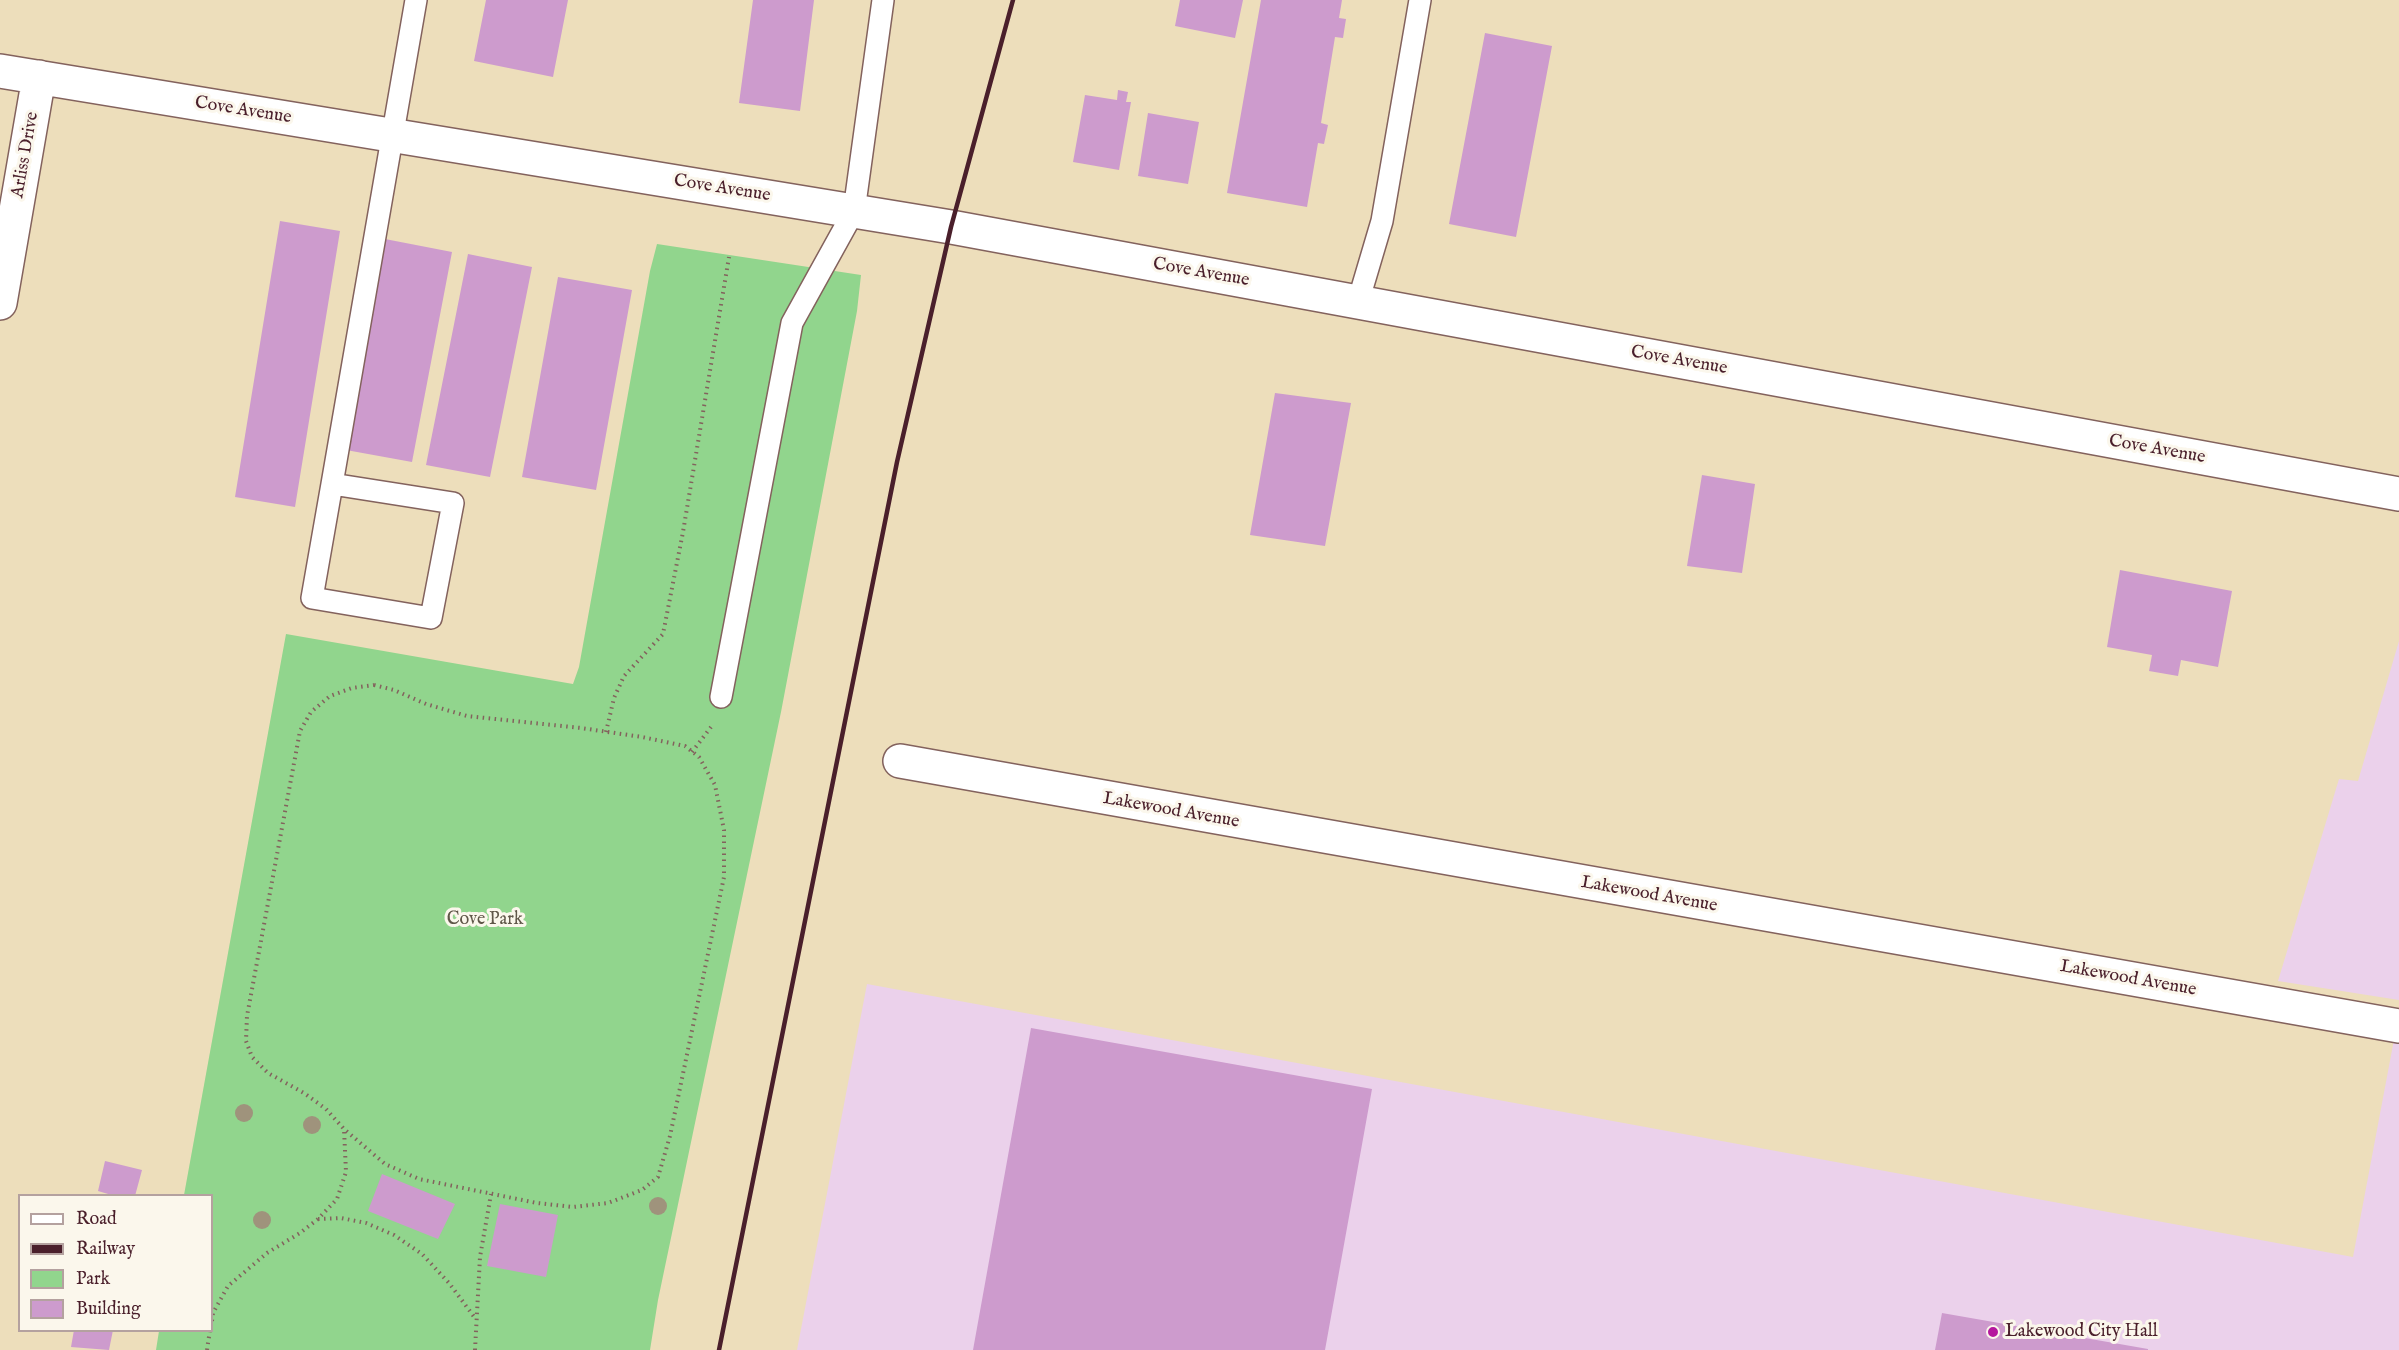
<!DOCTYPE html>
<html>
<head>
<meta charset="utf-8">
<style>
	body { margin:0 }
	#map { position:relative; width:2399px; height:1350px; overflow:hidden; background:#eddebb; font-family:"IM FELL English",serif }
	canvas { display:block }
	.legend { position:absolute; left:18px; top:1194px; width:195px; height:138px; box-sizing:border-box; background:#fbf7ec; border:2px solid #b4a19f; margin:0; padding:8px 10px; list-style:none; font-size:18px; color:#4a1f2b }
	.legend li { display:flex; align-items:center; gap:12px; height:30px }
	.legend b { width:30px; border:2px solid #b4a19f }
</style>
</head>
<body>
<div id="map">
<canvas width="2399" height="1350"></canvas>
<ul class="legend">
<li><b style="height:8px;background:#fff"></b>Road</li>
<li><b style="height:8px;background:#4a1f2b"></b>Railway</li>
<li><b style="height:16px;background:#91d58d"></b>Park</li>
<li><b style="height:16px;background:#cd9bcd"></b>Building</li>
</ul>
</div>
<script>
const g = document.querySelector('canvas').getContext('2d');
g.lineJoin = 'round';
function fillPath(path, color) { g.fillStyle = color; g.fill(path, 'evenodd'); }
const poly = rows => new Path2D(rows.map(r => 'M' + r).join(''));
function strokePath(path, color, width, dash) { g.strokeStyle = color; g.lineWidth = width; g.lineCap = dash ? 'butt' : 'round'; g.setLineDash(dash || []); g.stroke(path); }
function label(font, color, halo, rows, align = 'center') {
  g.font = font + ' "IM FELL English",serif'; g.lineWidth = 6; g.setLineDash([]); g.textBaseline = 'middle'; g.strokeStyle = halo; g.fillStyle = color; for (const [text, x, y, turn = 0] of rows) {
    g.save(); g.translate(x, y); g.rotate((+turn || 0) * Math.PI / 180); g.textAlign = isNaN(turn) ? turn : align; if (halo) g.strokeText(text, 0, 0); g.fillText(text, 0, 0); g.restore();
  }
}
fillPath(poly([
	[2399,641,2399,1000,2278,981,2339,779,2358,781],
	[867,984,2353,1257,2399,1013,2399,1350,797,1350]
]), '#ebd1eb');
fillPath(poly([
	[657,244,861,275,857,311,781,712,658,1300,650,1350,156,1350,159,1331,212,1330,212,1196,184,1195,286,634,573,684,579,667,650,271]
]), '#91d58d');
fillPath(poly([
	[486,0,568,0,553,77,474,61],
	[753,0,814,0,800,111,739,103],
	[1180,0,1243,0,1235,38,1175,26],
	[1261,0,1342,0,1339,18,1346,19,1343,38,1335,37,1321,123,1328,125,1324,144,1318,143,1307,207,1227,193],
	[1485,33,1552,46,1516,237,1449,224],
	[1118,90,1128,92,1126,102,1131,102,1119,170,1073,162,1085,95,1117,100],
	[1148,113,1199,122,1188,184,1138,176],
	[280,221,340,231,295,507,235,497],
	[385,239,452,252,412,462,346,450],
	[468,254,532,267,490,477,426,465],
	[558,277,632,290,596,490,522,477],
	[1275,393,1351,403,1325,546,1250,535],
	[1702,475,1755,484,1742,573,1687,566],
	[2120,570,2232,591,2218,667,2181,660,2178,676,2149,671,2152,655,2107,647],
	[1031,1028,1372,1089,1325,1350,973,1350],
	[105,1161,142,1170,135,1196,115,1196,98,1191],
	[382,1174,455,1204,438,1239,368,1211],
	[500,1204,558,1215,546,1277,487,1266],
	[1942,1313,2148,1349,2148,1350,1935,1350],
	[74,1330,113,1330,109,1350,71,1347]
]), '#cd9bcd');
const lane = poly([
	[1358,302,1382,221,1420,0],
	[332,484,312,598,431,618,453,503,332,484,416,0],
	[721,697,792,323,854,211,883,0]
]);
const street = poly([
	[0,71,951,227,2399,494],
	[0,303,39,77],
	[900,761,2399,1026]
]);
strokePath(lane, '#83625d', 24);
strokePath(street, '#83625d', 36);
strokePath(poly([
	[374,685,394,690,426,704,467,716,581,728,642,737,685,746,699,757,715,785,724,830,724,877,670,1136,658,1177,642,1190,608,1203,573,1207,537,1203,419,1179,385,1164,344,1129,326,1109,304,1093,268,1073,252,1057,246,1041,247,1016,300,731,311,712,330,696,352,688,374,685],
	[606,732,614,698,624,676,663,634,683,532,729,257],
	[692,752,711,727],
	[318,1219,341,1218,366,1223,394,1235,422,1254,449,1283,475,1318],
	[212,1321,213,1313,228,1286,267,1253,300,1233,318,1219,337,1199,346,1172,344,1129],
	[207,1350,210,1330],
	[475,1350,480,1257,491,1194]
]), '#83625d', 4, [1.5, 4.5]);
strokePath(lane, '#fff', 21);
strokePath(street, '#fff', 33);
strokePath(poly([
	[719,1350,897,462,951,227,1013,0]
]), '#4a1f2b', 4.5);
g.fillStyle = '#9f937c';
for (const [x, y] of [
	[244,1113],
	[312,1125],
	[658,1206],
	[262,1220]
]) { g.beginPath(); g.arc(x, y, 9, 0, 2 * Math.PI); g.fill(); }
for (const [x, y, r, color] of [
	[1993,1332,6,"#b5179e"]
]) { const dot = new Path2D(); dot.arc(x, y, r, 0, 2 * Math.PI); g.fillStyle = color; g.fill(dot); strokePath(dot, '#fbf7ec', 2); }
label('18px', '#4a1f2b', '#fbf7ec', [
	["Cove Avenue",243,111,9],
	["Arliss Drive",26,155,-80],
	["Cove Avenue",722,189,9],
	["Cove Avenue",1201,273,10],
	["Cove Avenue",1679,361,10],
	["Cove Avenue",2157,450,10],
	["Lakewood Avenue",1171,811,10],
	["Lakewood Avenue",1649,895,10],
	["Lakewood Avenue",2128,979,10]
]);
label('18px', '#5f5648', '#fbf7ec', [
	["Cove Park",485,920]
]);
label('18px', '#4a1f2b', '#fbf7ec', [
	["Lakewood City Hall",2005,1332]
], 'left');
</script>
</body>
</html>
